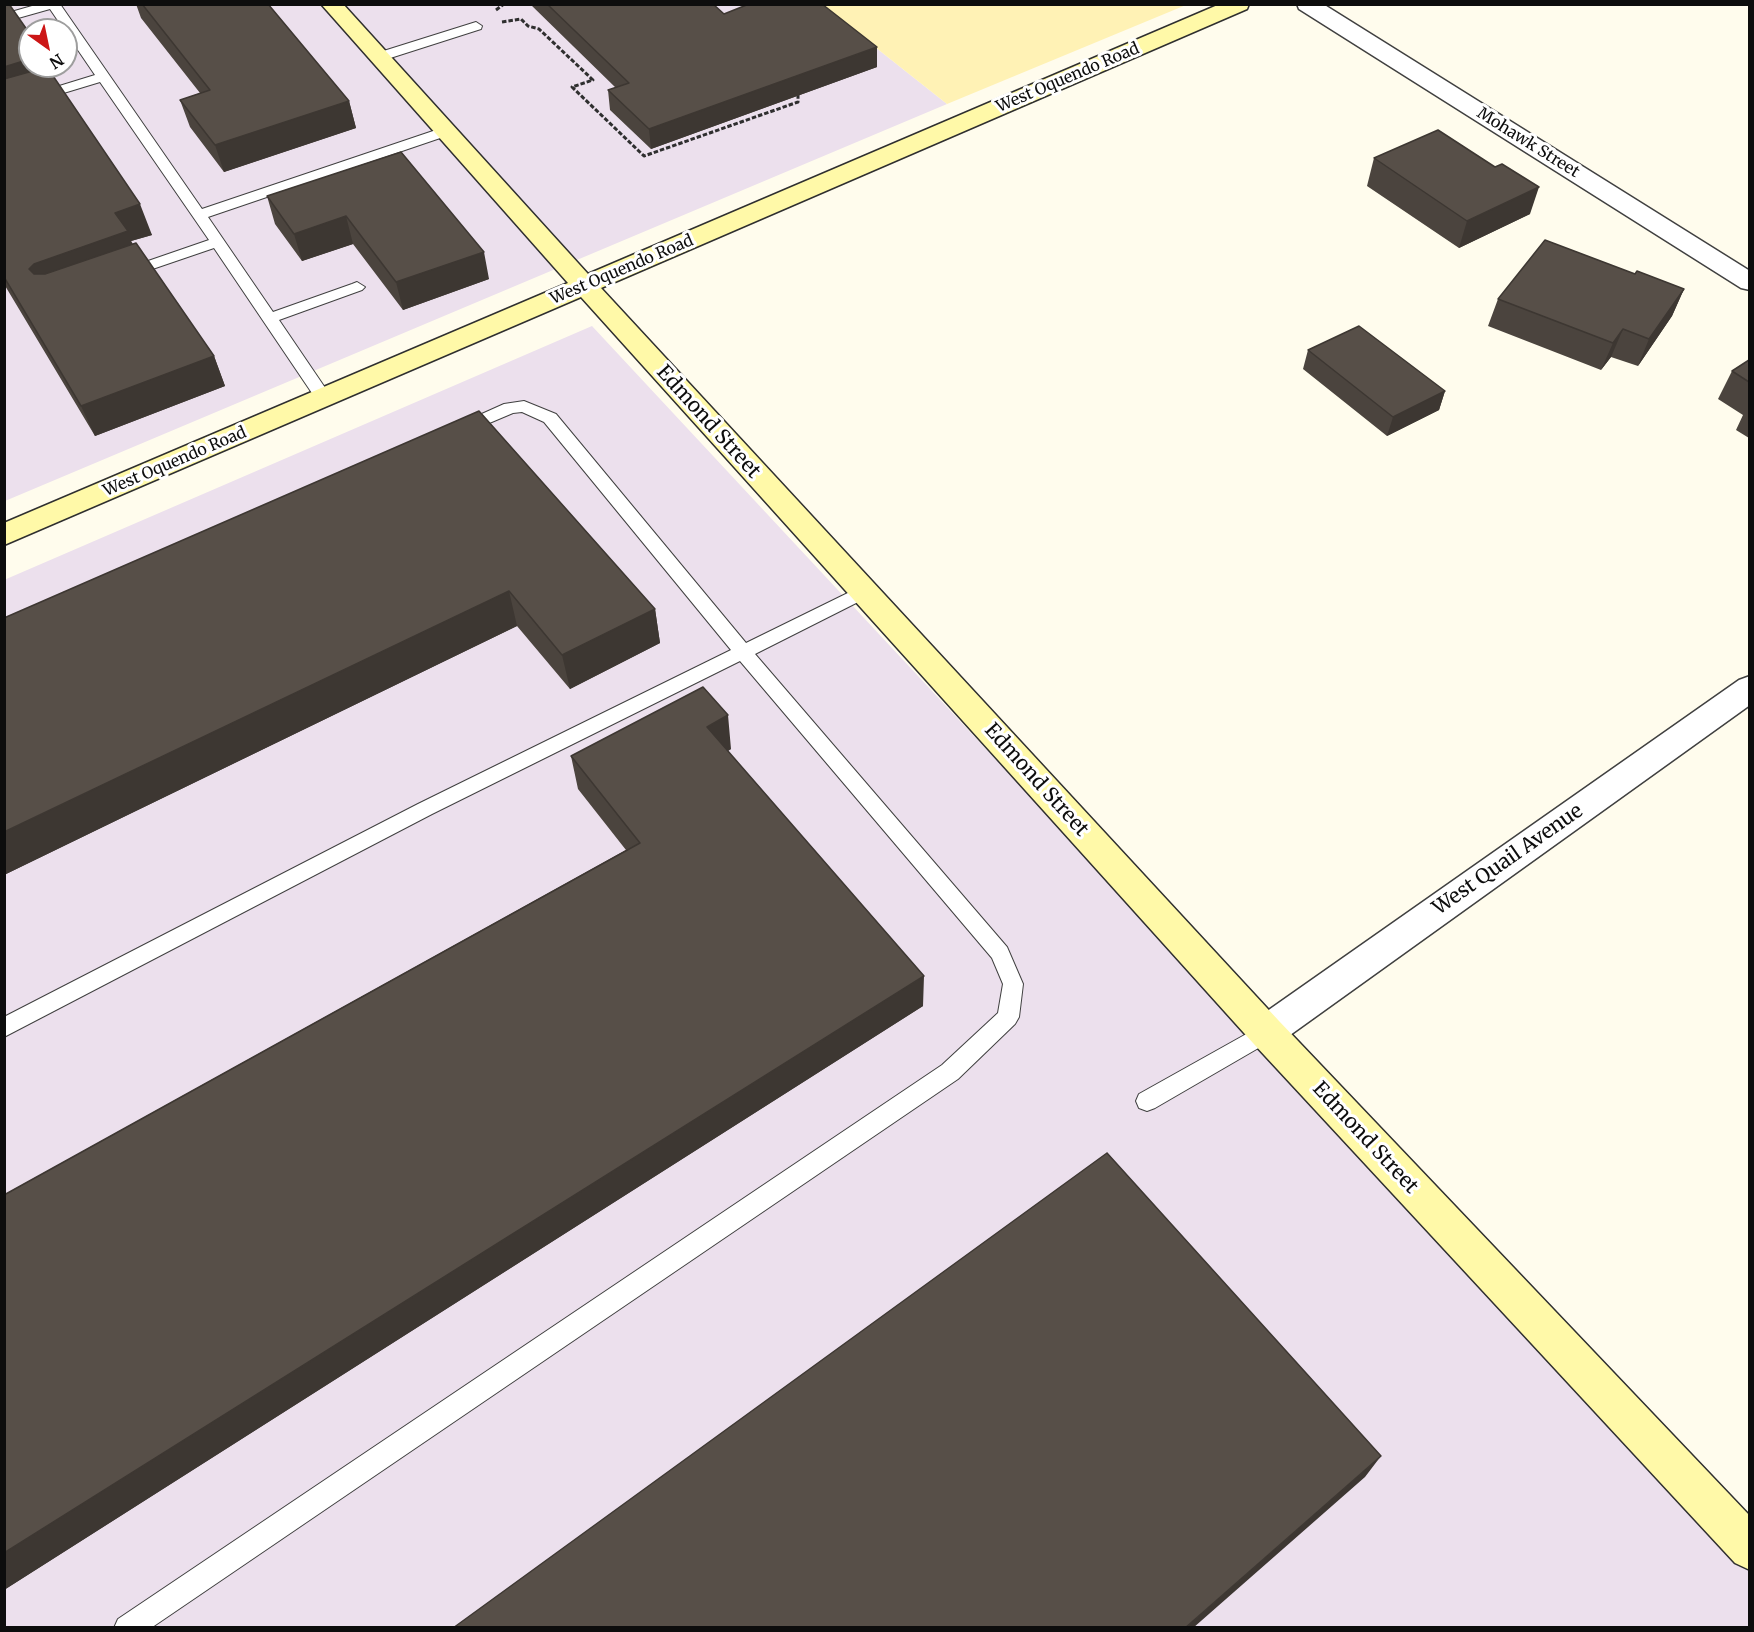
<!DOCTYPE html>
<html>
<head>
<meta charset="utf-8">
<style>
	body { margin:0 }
	#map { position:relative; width:1754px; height:1632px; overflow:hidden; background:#fffced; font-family:Merriweather,serif }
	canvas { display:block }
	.frame { position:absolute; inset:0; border:6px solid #0d0d0d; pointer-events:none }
	.north { position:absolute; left:18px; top:18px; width:60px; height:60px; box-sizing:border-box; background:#fff; border:2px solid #9e9e9e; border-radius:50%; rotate:147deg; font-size:16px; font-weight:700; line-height:24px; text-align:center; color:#0d0d0d }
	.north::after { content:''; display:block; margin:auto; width:21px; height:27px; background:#cc1616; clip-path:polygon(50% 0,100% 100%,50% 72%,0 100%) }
</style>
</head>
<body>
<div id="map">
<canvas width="1754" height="1632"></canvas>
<div class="frame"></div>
<div class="north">N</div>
</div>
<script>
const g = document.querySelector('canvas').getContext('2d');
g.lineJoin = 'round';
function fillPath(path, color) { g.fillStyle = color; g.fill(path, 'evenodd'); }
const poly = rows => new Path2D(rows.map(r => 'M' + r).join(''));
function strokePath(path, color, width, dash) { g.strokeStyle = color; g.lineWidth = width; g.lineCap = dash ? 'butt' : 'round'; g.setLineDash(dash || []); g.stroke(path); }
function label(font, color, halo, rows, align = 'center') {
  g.font = font + ' Merriweather,serif'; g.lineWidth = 6; g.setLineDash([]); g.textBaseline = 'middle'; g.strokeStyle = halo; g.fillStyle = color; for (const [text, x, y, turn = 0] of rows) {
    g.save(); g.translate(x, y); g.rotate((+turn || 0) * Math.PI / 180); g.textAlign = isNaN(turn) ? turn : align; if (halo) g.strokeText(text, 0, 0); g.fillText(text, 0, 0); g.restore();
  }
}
fillPath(poly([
	[5,5,822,5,947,104,5,501],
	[30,30,66,30,66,66,30,66],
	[592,326,1749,1568,1749,1627,5,1627,4,580]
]), '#ece0ed');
fillPath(poly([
	[822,5,1186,5,947,104]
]), '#fff2b5');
const lane = poly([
	[39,4,60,4,202,209,442,128,452,128,454,131,452,134,208,217,273,312,352,284,357,282,365,287,362,290,279,320,332,398,330,402,318,402,214,248,132,276,122,276,120,273,122,270,209,240,100,82,4,111,4,103,95,75,50,9,4,22,4,14,39,4],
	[476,22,482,26,481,29,384,60,379,61,372,57,374,54,476,22],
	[524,401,556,414,746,643,858,588,864,586,870,588,873,592,870,596,755,654,1007,947,1023,984,1019,1017,1015,1024,958,1079,151,1628,114,1628,118,1619,942,1065,998,1013,1003,984,992,958,740,661,432,814,4,1037,4,1017,418,804,731,650,544,422,522,412,513,413,461,435,455,434,453,430,455,426,504,404,524,401],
	[1266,1023,1274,1025,1277,1032,1274,1039,1155,1108,1147,1111,1139,1108,1136,1101,1139,1094,1266,1023]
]);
const street = poly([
	[1297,4,1323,4,1750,271,1750,290,1741,288,1299,9,1297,4],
	[1750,676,1750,705,1279,1043,1266,1048,1253,1043,1248,1032,1253,1021,1739,680,1750,676]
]);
const secondary = poly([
	[321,4,343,4,588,274,1220,4,1249,4,1247,9,601,288,1279,1021,1750,1516,1750,1570,1735,1563,1253,1043,581,297,4,545,4,523,568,283,321,4]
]);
strokePath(lane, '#404040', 2);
strokePath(street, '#404040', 3);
strokePath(secondary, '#2f2f2f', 3);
strokePath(poly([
	[496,10,504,4],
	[502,22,521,19,528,26,539,29,593,80,572,87,644,156,798,102,798,91]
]), '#2f2f2f', 3, [4.5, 2]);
fillPath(lane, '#fff');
fillPath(street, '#fff');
fillPath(secondary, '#fff9a8');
fillPath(poly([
	[4,4,48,69,152,235,131,241,133,244,214,356,225,386,95,436,4,284],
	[136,4,268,4,349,101,356,128,224,172,190,127,180,100,200,93,141,18],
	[530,4,713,4,724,14,877,67,651,149,610,110,608,90,616,88],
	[401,152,489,279,403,310,353,244,302,261,275,224,267,196],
	[1374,158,1530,214,1459,248,1367,186],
	[1635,274,1684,289,1672,316,1638,366,1611,357,1601,370,1488,326,1498,299],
	[1308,350,1445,391,1439,410,1387,436,1303,369],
	[1749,360,1749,438,1736,430,1743,415,1718,399,1732,371],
	[479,411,655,609,660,643,570,689,517,626,4,875],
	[731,749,728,751,923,1006,4,1590,4,1195,626,850,578,789,571,756]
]), '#4b443e');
fillPath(poly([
	[877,47,877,67,651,149,649,129],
	[30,59,30,66,47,66,52,79,4,100,4,67],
	[349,101,356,128,224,172,215,145],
	[1539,187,1530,214,1459,248,1467,221],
	[140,204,152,235,131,241,139,262,47,294,29,269,34,264,115,213],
	[346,216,353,244,302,261,294,234],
	[484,252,489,279,403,310,396,282],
	[1684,289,1672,316,1638,366,1649,339],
	[1623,329,1611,357,1601,370,1613,343],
	[214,356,225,386,95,436,81,406],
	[1445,391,1439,410,1387,436,1393,417],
	[509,591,517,626,4,875,4,832],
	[655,609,660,643,570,689,562,655],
	[728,715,731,749,711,760,707,727],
	[924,976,923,1006,4,1590,4,1553],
	[1381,1456,1365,1477,1193,1628,1185,1628]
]), '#3d3732');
const building = poly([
	[4,4,9,4,30,34,30,59,4,67,4,4],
	[142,4,268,4,349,101,215,145,180,100,210,90,142,4],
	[547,4,713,4,724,14,749,4,822,4,877,47,649,129,608,90,629,83,547,4],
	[47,67,140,204,115,213,128,231,34,264,29,269,34,274,45,274,136,243,214,356,81,406,4,277,4,79,47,67],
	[1438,130,1495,167,1502,164,1539,187,1467,221,1374,158,1438,130],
	[401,152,484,252,396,282,346,216,294,234,267,196,401,152],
	[1545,240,1635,274,1637,271,1684,289,1649,339,1623,329,1613,343,1498,299,1545,240],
	[1359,326,1445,391,1393,417,1308,350,1359,326],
	[1749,360,1749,382,1732,371,1749,360],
	[479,411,655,609,562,655,509,591,4,832,4,618,479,411],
	[703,687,728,715,707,727,924,976,4,1553,4,1195,640,843,571,756,703,687],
	[1107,1153,1381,1456,1185,1628,453,1628,1107,1153]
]);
fillPath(building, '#574f48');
strokePath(building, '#3d3732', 1.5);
label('16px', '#0d0d0d', '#fff', [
	["West Oquendo Road",1068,78,-23],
	["Mohawk Street",1528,143,32],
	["West Oquendo Road",622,270,-23],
	["West Oquendo Road",175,462,-23]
]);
label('20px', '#0d0d0d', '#fff', [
	["Edmond Street",708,422,48],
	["Edmond Street",1036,780,48],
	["West Quail Avenue",1508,860,-35],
	["Edmond Street",1365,1138,47]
]);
</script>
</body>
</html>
